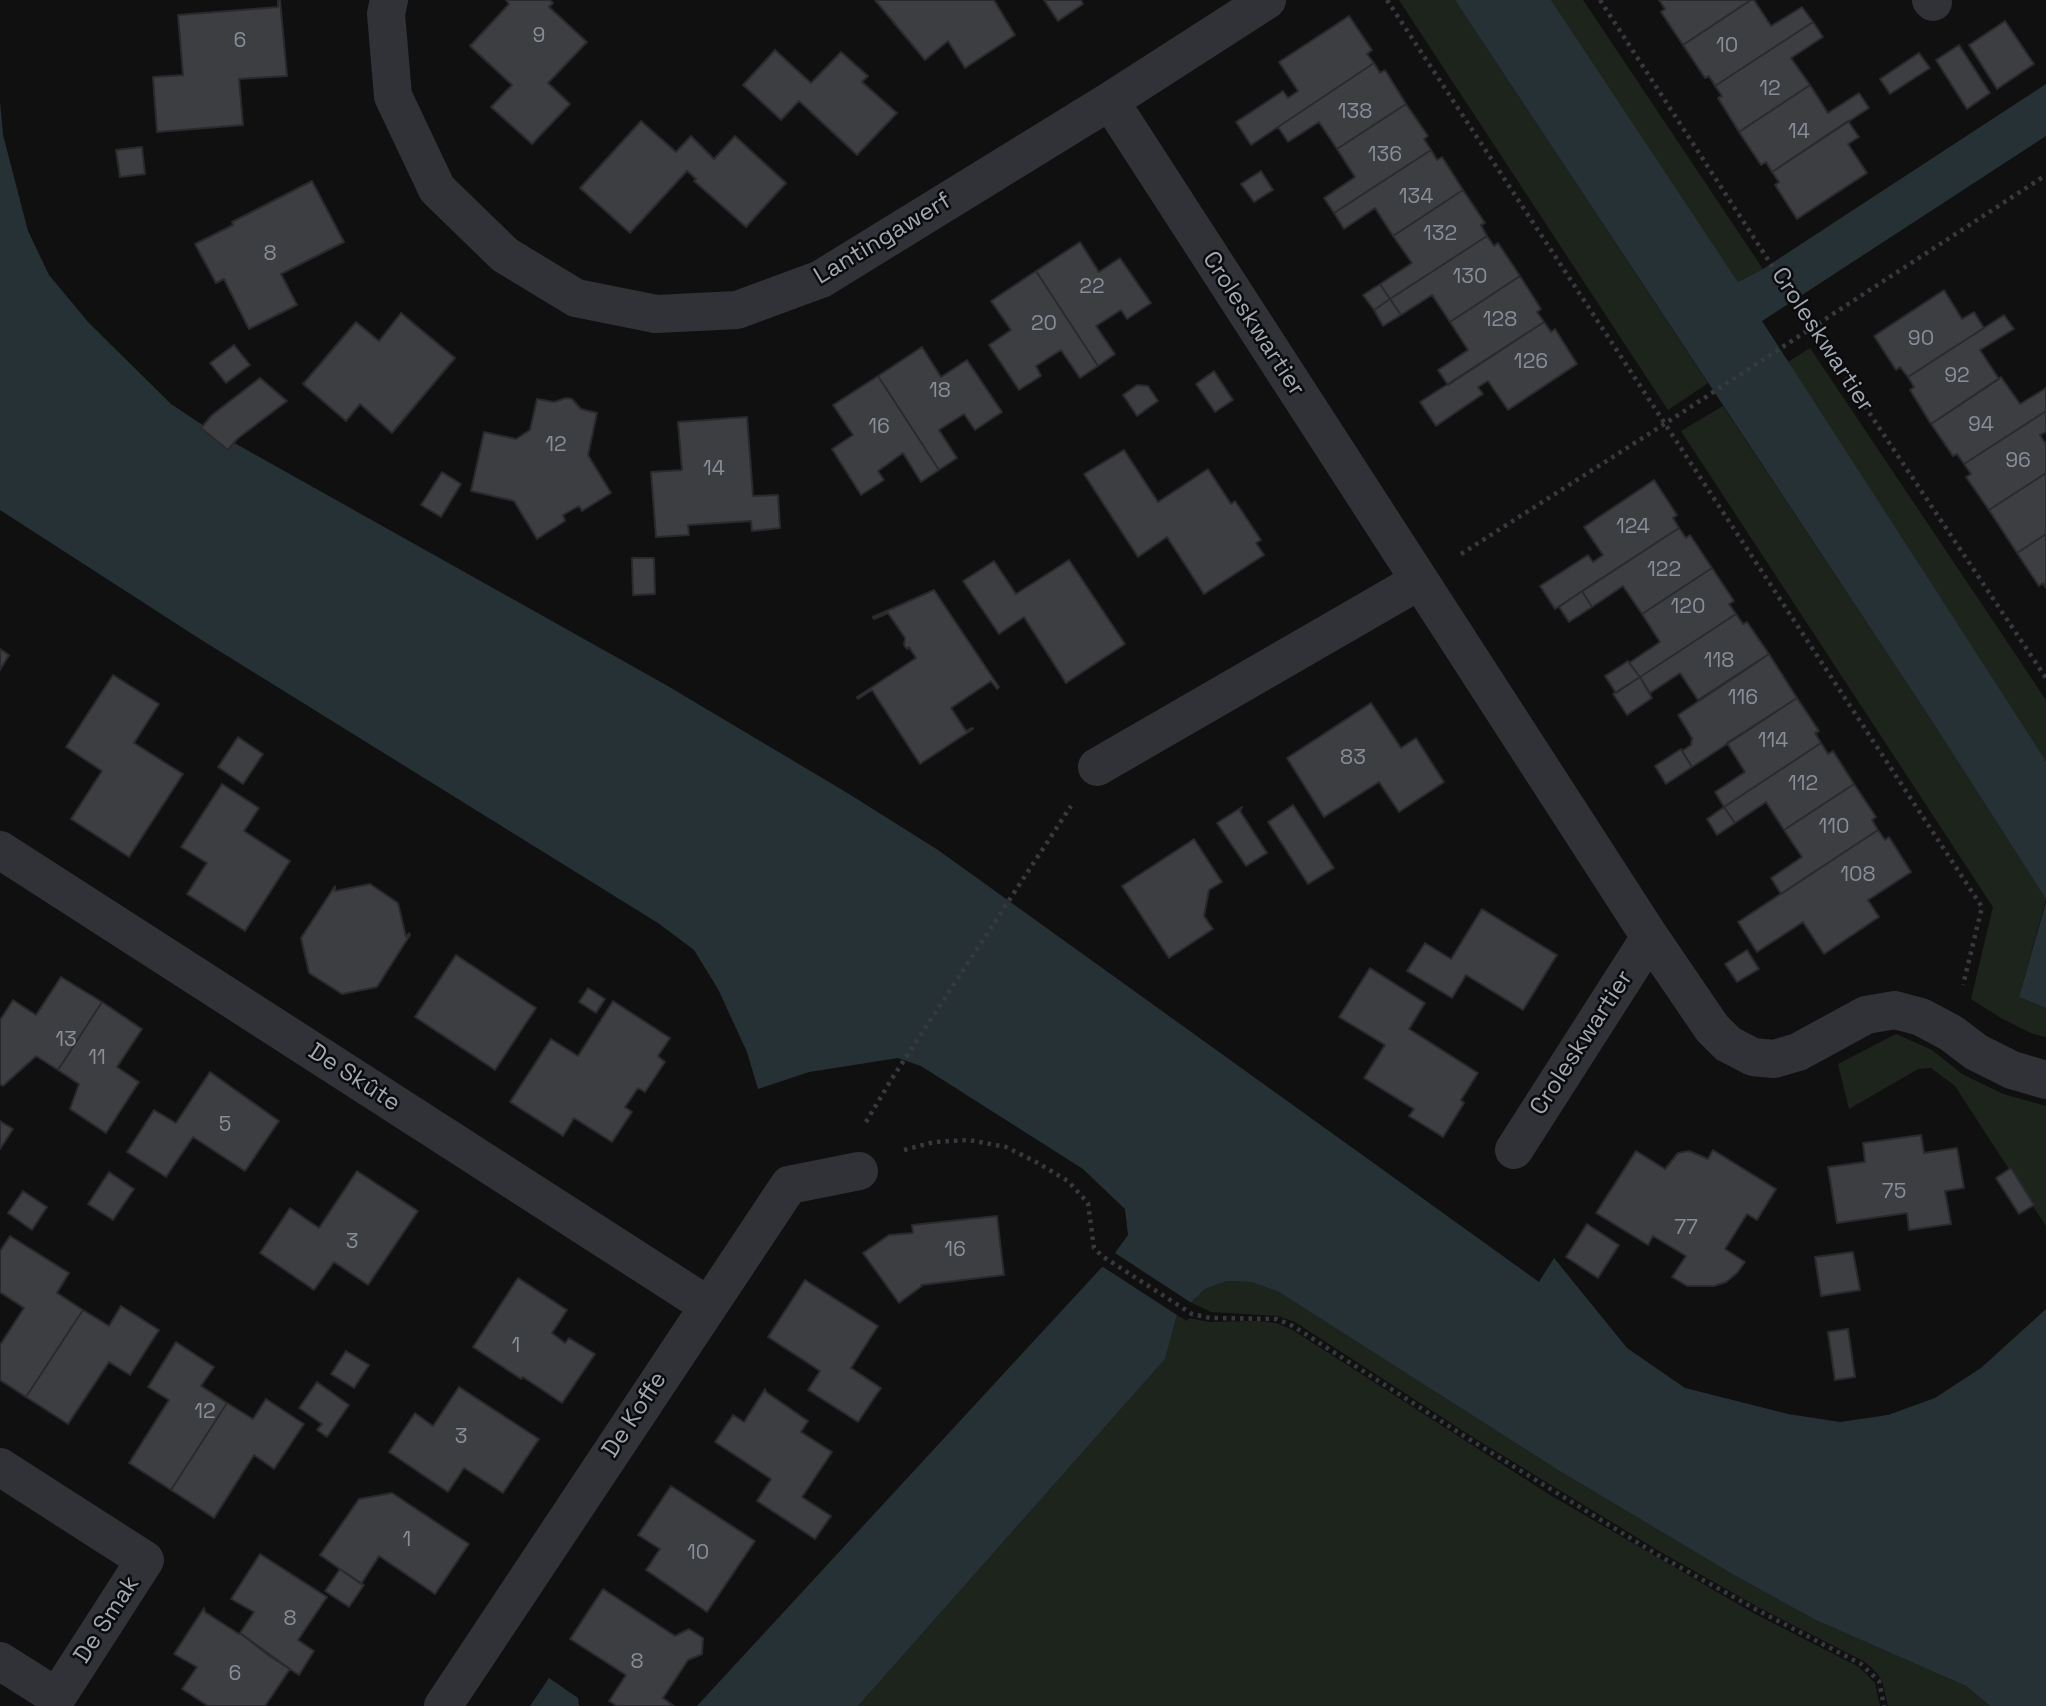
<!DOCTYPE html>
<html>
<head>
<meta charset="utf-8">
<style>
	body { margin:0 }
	canvas { display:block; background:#101011 }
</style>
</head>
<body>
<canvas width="2046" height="1706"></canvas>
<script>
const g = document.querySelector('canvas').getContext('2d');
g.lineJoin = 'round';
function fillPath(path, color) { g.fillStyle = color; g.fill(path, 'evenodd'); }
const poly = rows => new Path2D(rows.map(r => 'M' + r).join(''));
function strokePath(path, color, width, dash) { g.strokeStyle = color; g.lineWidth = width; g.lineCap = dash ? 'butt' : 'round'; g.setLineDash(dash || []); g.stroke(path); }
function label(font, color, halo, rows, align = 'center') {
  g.font = font + ' "Space Grotesk",sans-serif'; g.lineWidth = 5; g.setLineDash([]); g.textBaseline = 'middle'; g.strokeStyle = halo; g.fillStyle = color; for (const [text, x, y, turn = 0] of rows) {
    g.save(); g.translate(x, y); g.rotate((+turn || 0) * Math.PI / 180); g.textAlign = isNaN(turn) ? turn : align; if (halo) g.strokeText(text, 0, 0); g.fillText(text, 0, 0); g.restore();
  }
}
fillPath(poly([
	[1399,0,1455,0,1708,383,1668,410],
	[1551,0,1583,0,1763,269,1738,282],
	[1810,348,2046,700,2046,761,1788,362],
	[1723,406,1930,718,2046,899,2019,997,2046,1008,2046,1037,2033,1034,2001,1018,1971,999,1993,907,1681,431],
	[1896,1034,1932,1050,1962,1074,2003,1094,2046,1106,2046,1226,1955,1086,1931,1068,1918,1069,1849,1109,1838,1064],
	[1227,1281,1251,1282,1279,1292,1558,1470,1734,1575,1815,1619,1966,1686,1990,1706,1888,1706,1882,1680,1873,1669,1863,1661,1758,1607,1659,1551,1471,1436,1295,1322,1278,1316,1211,1312,1190,1302,1205,1289],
	[1177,1315,1187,1321,1189,1318,1209,1322,1257,1321,1276,1323,1291,1329,1550,1495,1755,1614,1859,1667,1875,1683,1880,1706,858,1706,1165,1359]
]), '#1c241c');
fillPath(poly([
	[1455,0,1551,0,1738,282,1763,269,2046,84,2046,136,1762,321,2046,761,2046,899,1930,718],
	[0,101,3,135,28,231,49,275,88,322,171,404,204,426,666,685,849,794,938,850,1539,1282,1554,1258,1627,1348,1685,1388,1788,1414,1840,1422,1888,1415,1935,1398,1981,1368,2046,1309,2046,1706,1990,1706,1966,1686,1814,1619,1734,1575,1558,1470,1279,1292,1251,1282,1227,1281,1205,1289,1177,1315,1165,1359,858,1706,697,1706,1115,1253,1128,1235,1125,1209,1083,1169,921,1066,898,1058,809,1072,758,1089,747,1052,718,989,694,950,658,923,200,639,0,510],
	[2046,902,2046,1008,2019,997],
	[549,1678,578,1698,579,1706,530,1706]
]), '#263136');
fillPath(poly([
	[1112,1251,1190,1302,1193,1304,1180,1317,1177,1315,1100,1265]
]), '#101011');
const building = poly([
	[278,0,280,0,287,76,239,79,243,125,157,132,153,77,183,75,178,15,278,7,278,0],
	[506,0,550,0,553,3,549,7,587,42,548,83,570,104,532,144,491,107,512,85,470,46,509,4,506,0],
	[875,0,994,0,1015,35,965,68,948,41,925,60,875,0],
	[1044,0,1081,0,1083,4,1058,21,1044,0],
	[1659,0,1751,0,1683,45,1661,12,1665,9,1659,0],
	[1751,0,1754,0,1771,26,1802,7,1813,22,1715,86,1709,76,1705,78,1683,45,1751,0],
	[1349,16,1372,50,1367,54,1374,63,1251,145,1236,122,1283,91,1288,98,1298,91,1279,62,1349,16],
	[2005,21,2034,64,1997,89,1969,45,2005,21],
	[1813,22,1823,37,1791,58,1810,85,1739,132,1718,98,1722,96,1715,86,1813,22],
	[1959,45,1990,93,1967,109,1936,60,1959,45],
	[775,50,811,83,841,52,868,76,862,82,897,113,857,155,799,101,781,120,743,85,775,50],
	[1919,53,1930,68,1890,94,1880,79,1919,53],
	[1374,63,1380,73,1385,70,1406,104,1337,149,1319,122,1288,142,1278,127,1374,63],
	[1810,85,1828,113,1859,93,1869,108,1772,172,1766,162,1761,165,1739,132,1810,85],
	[1406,104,1428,136,1424,139,1431,150,1334,213,1324,198,1355,177,1337,149,1406,104],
	[641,121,676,152,691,136,714,159,735,136,786,183,746,227,694,181,696,179,687,171,630,233,580,188,641,121],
	[1848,121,1859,137,1848,144,1867,173,1797,219,1775,185,1779,182,1772,172,1848,121],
	[142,147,145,174,120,177,116,150,142,147],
	[1431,150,1437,160,1442,157,1463,190,1393,236,1375,208,1344,229,1334,213,1431,150],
	[1261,171,1273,190,1254,202,1241,184,1261,171],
	[312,181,344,242,281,274,297,305,249,329,224,279,216,283,195,244,233,225,232,222,312,181],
	[1463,190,1485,223,1481,225,1487,236,1390,299,1380,284,1412,263,1393,236,1463,190],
	[1487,236,1494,246,1498,243,1520,276,1450,322,1432,295,1401,315,1390,299,1487,236],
	[1080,242,1099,272,1120,258,1151,303,1127,319,1121,310,1096,326,1115,354,1098,366,1036,271,1080,242],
	[1036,271,1098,366,1080,378,1061,350,1036,366,1041,376,1019,390,989,345,1011,330,991,301,1036,271],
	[1520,276,1541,309,1537,312,1544,322,1448,385,1438,370,1468,350,1450,322,1520,276],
	[1380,284,1390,299,1374,310,1363,295,1380,284],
	[1944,290,1962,319,1974,312,1984,328,1908,377,1900,367,1896,370,1874,336,1944,290],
	[1390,299,1401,315,1383,326,1374,310,1390,299],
	[401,313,455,358,392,433,360,404,346,421,303,384,356,322,379,341,401,313],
	[2004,315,2014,329,1980,350,1999,379,1931,424,1910,390,1914,387,1908,377,2004,315],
	[1544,322,1551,332,1555,329,1577,364,1508,410,1488,381,1478,387,1483,394,1436,426,1420,402,1544,322],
	[234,345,250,365,226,383,210,363,234,345],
	[922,347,941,377,967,360,1002,412,975,430,964,414,939,430,957,458,939,470,878,376,922,347],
	[1214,371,1233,400,1215,412,1196,384,1214,371],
	[878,376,939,470,921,482,903,453,878,471,884,480,861,495,832,449,853,435,833,405,878,376],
	[2001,377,2020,404,2046,388,2046,411,1964,464,1957,454,1953,456,1931,424,2001,377],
	[260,378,287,401,237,439,228,450,201,428,212,415,260,378],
	[1137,385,1148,386,1158,401,1137,416,1123,395,1137,385],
	[566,398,572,399,581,409,597,413,588,455,611,493,582,511,579,506,563,515,565,521,537,539,514,501,471,491,484,432,516,439,530,430,537,399,554,402,566,398],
	[2046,411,2046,432,2040,435,2046,444,2046,473,1989,510,1966,477,1971,474,1964,464,2046,411],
	[747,417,753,496,778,495,780,528,752,531,751,521,688,525,689,535,656,537,651,472,682,470,678,422,747,417],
	[1124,450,1158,502,1208,469,1231,504,1235,501,1261,540,1256,543,1264,555,1204,594,1167,537,1138,557,1084,474,1124,450],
	[442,472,461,484,441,517,421,505,442,472],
	[2046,473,2046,534,2017,553,1989,510,2046,473],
	[1654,480,1677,515,1673,518,1679,528,1555,609,1540,586,1588,555,1593,562,1603,555,1584,527,1654,480],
	[1679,528,1686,538,1690,535,1712,568,1642,614,1623,586,1592,607,1582,591,1679,528],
	[2046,534,2046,588,2043,583,2039,586,2017,553,2046,534],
	[632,558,654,558,655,594,633,595,632,558],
	[1069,560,1125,644,1066,683,1024,617,999,634,963,581,994,561,1016,594,1069,560],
	[1712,568,1734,601,1729,604,1736,614,1640,677,1629,663,1660,642,1642,614,1712,568],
	[934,590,999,687,997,689,991,681,951,708,966,731,972,728,973,729,920,764,872,690,858,699,857,697,916,658,909,647,907,649,904,645,905,638,888,613,874,619,873,617,934,590],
	[1582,591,1592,607,1569,622,1559,607,1582,591],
	[1736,614,1743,624,1747,622,1769,654,1698,700,1680,673,1650,693,1640,677,1736,614],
	[0,649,9,655,0,670,0,649],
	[1769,654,1797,698,1692,767,1682,751,1691,745,1692,738,1678,715,1769,654],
	[1628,661,1640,677,1616,693,1605,676,1628,661],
	[113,675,159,704,134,743,183,774,129,857,71,819,102,771,66,747,113,675],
	[1640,677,1652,698,1627,715,1613,694,1640,677],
	[1797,698,1819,731,1815,733,1821,743,1724,807,1715,792,1745,772,1727,743,1797,698],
	[1371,703,1401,748,1416,738,1444,782,1399,812,1379,782,1324,817,1287,758,1371,703],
	[238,737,263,754,243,784,218,767,238,737],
	[1821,743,1828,754,1833,751,1854,784,1784,830,1766,802,1735,823,1724,807,1821,743],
	[1681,749,1692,767,1666,784,1655,766,1681,749],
	[222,784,259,808,244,831,290,861,245,931,187,894,207,863,181,847,222,784],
	[1854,784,1876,817,1872,820,1878,830,1781,894,1771,878,1802,857,1784,830,1854,784],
	[1293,805,1334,868,1308,884,1268,822,1293,805],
	[1242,807,1240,811,1267,853,1246,866,1217,823,1242,807],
	[1724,807,1735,823,1717,835,1707,819,1724,807],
	[1878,830,1885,840,1889,837,1911,872,1868,900,1879,917,1824,954,1803,922,1757,952,1738,922,1878,830],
	[1194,839,1222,882,1209,890,1204,916,1213,929,1169,958,1122,886,1194,839],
	[370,884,398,903,406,937,409,933,410,935,377,987,342,994,309,973,301,938,335,886,335,891,370,884],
	[1482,909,1557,955,1523,1010,1466,975,1452,998,1407,971,1425,943,1451,959,1482,909],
	[1747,950,1759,969,1737,982,1725,964,1747,950],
	[456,955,536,1008,495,1070,415,1017,456,955],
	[1370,968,1425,1003,1409,1029,1478,1073,1461,1100,1464,1103,1443,1137,1409,1116,1414,1109,1364,1078,1385,1045,1339,1017,1370,968],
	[61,977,102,1002,58,1070,36,1056,3,1086,0,1084,0,1020,13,1000,36,1015,61,977],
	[588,988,605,999,596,1013,579,1002,588,988],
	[613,1001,670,1038,658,1056,665,1062,645,1092,638,1088,625,1107,632,1112,612,1142,574,1118,563,1136,510,1102,551,1039,578,1056,613,1001],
	[102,1002,142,1029,117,1067,139,1082,106,1133,70,1109,79,1084,58,1070,102,1002],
	[210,1072,279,1121,245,1171,193,1137,166,1177,127,1152,154,1110,176,1123,210,1072],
	[0,1121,13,1129,0,1149,0,1121],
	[1921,1135,1924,1153,1957,1148,1964,1188,1945,1191,1951,1224,1909,1230,1907,1213,1837,1223,1828,1167,1865,1162,1863,1143,1921,1135],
	[1713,1150,1776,1189,1757,1220,1747,1214,1725,1249,1745,1262,1737,1273,1726,1282,1714,1286,1687,1286,1672,1277,1686,1256,1653,1236,1648,1245,1596,1213,1636,1151,1665,1169,1678,1153,1689,1151,1708,1159,1713,1150],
	[2011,1168,2034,1205,2019,1214,1996,1178,2011,1168],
	[357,1171,418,1211,368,1285,334,1262,314,1290,260,1253,290,1208,319,1228,357,1171],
	[109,1172,134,1189,113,1220,88,1204,109,1172],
	[23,1191,47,1207,32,1230,8,1213,23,1191],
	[997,1216,1004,1275,921,1285,922,1286,899,1303,863,1253,889,1235,913,1233,912,1225,997,1216],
	[1587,1224,1619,1245,1598,1278,1566,1257,1587,1224],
	[10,1236,69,1273,57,1293,83,1310,26,1397,0,1380,0,1345,24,1308,0,1292,0,1251,10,1236],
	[1853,1252,1860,1290,1821,1296,1815,1257,1853,1252],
	[518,1278,567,1310,552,1333,565,1343,569,1338,595,1354,562,1403,523,1377,521,1379,473,1347,518,1278],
	[805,1280,878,1326,851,1368,881,1388,858,1422,808,1390,820,1371,768,1337,805,1280],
	[121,1306,159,1330,130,1375,109,1362,68,1424,26,1397,83,1310,109,1326,121,1306],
	[1848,1329,1855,1377,1835,1380,1828,1332,1848,1329],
	[176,1342,214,1367,201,1386,227,1403,171,1490,129,1463,169,1400,148,1387,176,1342],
	[346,1351,369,1365,354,1388,331,1374,346,1351],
	[317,1382,349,1405,327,1437,317,1430,322,1424,299,1408,317,1382],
	[459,1387,539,1439,503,1493,464,1468,448,1492,389,1452,415,1413,433,1426,459,1387],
	[765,1389,766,1392,808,1421,801,1432,832,1452,802,1497,831,1516,815,1539,757,1501,771,1479,715,1442,733,1415,744,1422,765,1389],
	[266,1399,304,1424,274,1469,254,1455,214,1518,171,1490,227,1403,253,1419,266,1399],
	[671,1486,755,1541,707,1612,646,1570,660,1549,638,1535,671,1486],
	[392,1493,469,1544,435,1594,379,1556,361,1584,320,1555,359,1499,392,1493],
	[260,1554,327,1597,298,1640,314,1651,299,1675,268,1655,240,1633,254,1612,231,1599,260,1554],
	[340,1569,364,1585,349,1607,325,1591,340,1569],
	[603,1589,675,1636,689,1629,703,1638,702,1654,688,1660,663,1698,674,1706,617,1706,609,1701,626,1675,570,1639,603,1589],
	[204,1608,205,1612,239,1634,240,1633,290,1669,265,1706,208,1706,182,1689,197,1667,174,1654,204,1608]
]);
fillPath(building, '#3c3e42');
strokePath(building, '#2a2a2e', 2);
strokePath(poly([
	[1387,0,1982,907,1963,985],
	[1600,0,1800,309,2046,678],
	[1461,554,1666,423,2046,175],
	[866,1122,891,1080,1071,806],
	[904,1150,934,1142,969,1140,1006,1147,1036,1162,1068,1181,1088,1203,1094,1248,1102,1256,1192,1314,1210,1318,1277,1319,1293,1326,1469,1439,1658,1555,1757,1610,1861,1664,1879,1681,1884,1706]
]), '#37393e', 4.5, [3.5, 5]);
strokePath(poly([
	[389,0,386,14,393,96,437,189,505,255,576,298,656,314,737,310,821,279,1110,101,1267,0],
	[1931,0,1933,2],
	[1110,101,1650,937,1712,1028,1728,1044,1753,1057,1774,1059,1798,1052,1866,1015,1895,1010,1921,1017,1951,1033,1976,1052,2012,1070,2046,1080],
	[1097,767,1419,581],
	[0,850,707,1305],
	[1514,1150,1650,937],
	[0,1467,145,1560,57,1697,0,1661],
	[443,1706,789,1185,859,1171]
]), '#313237', 38);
label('21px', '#878e97', null, [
	["9",539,36],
	["6",240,41],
	["10",1727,46],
	["12",1770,89],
	["138",1355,112],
	["14",1799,132],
	["136",1385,155],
	["134",1416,197],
	["132",1440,234],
	["8",270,254],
	["130",1470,277],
	["22",1092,287],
	["128",1500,320],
	["20",1044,324],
	["90",1921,339],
	["126",1531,362],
	["92",1957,376],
	["18",940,391],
	["94",1981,425],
	["16",879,427],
	["12",556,445],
	["96",2018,461],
	["14",714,469],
	["124",1633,527],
	["122",1664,570],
	["120",1688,607],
	["118",1719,661],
	["116",1743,698],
	["114",1773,741],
	["83",1353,758],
	["112",1803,784],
	["110",1834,827],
	["108",1858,875],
	["13",66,1040],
	["11",97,1058],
	["5",225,1125],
	["75",1894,1192],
	["77",1686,1228],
	["3",352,1242],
	["16",955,1250],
	["1",516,1346],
	["12",205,1412],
	["3",461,1437],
	["1",407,1540],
	["10",698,1553],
	["8",290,1619],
	["8",637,1662],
	["6",235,1674]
]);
label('24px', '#a0a8b3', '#0b0b0c', [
	["Lantingawerf",883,239,-31],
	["Croleskwartier",1253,324,57],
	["Croleskwartier",1822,340,57],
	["Croleskwartier",1582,1043,-57],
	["De Skûte",354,1078,33],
	["De Koffe",635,1415,-57],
	["De Smak",107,1620,-57]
]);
</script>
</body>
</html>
